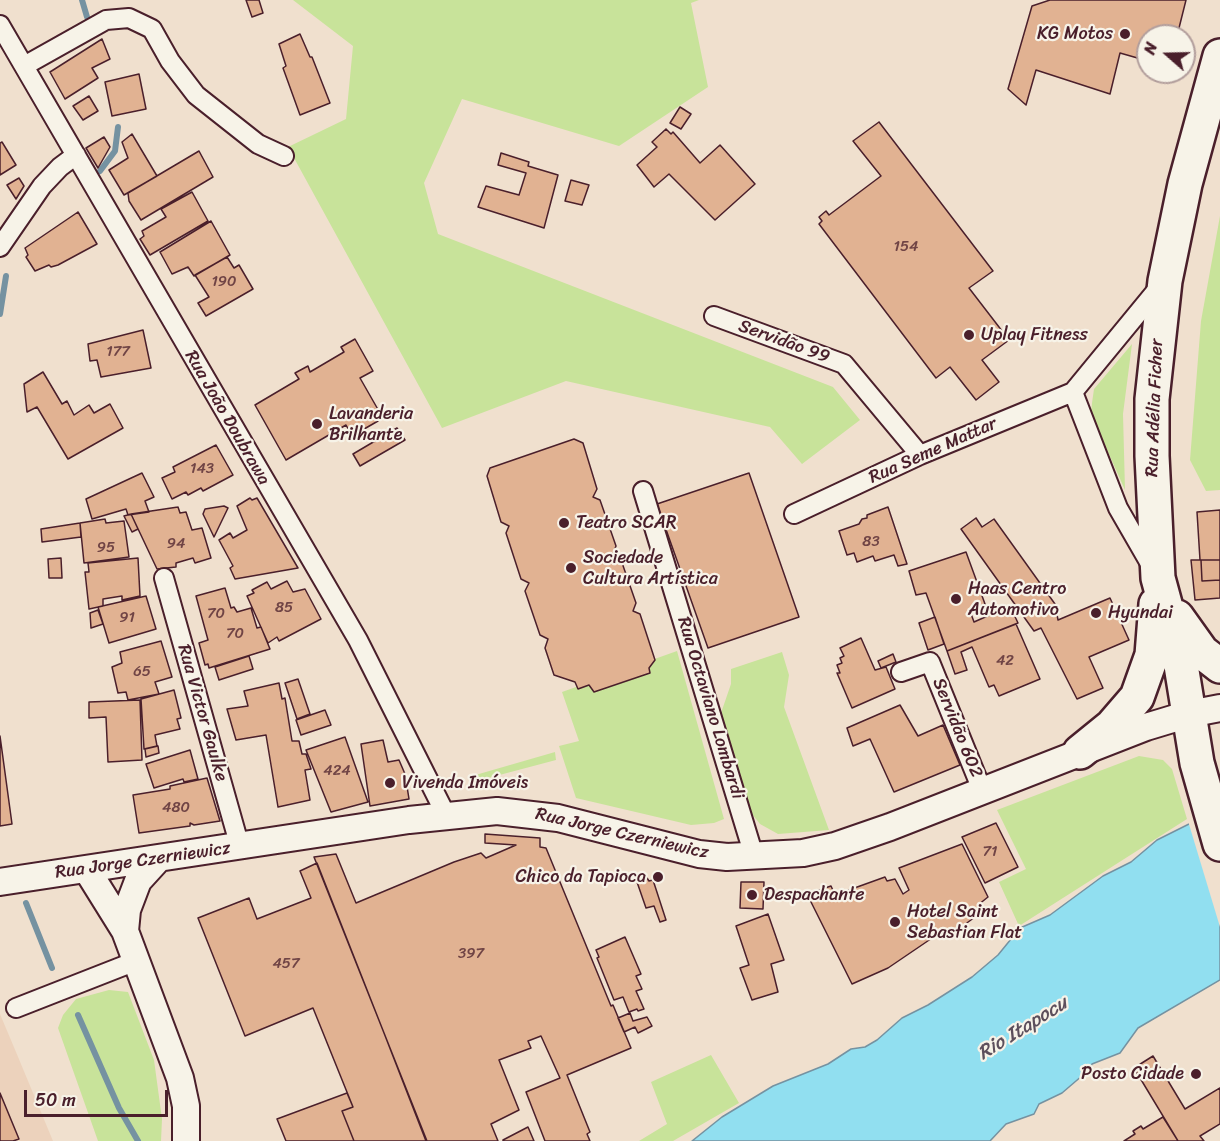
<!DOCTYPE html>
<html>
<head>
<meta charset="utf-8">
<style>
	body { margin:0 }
	#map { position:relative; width:1220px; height:1141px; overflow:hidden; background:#f0e0ce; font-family:Sriracha,sans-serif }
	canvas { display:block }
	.north { position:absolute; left:1136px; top:24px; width:60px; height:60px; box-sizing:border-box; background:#f7f3e8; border:2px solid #b29e9c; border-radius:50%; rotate:290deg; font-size:16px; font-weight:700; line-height:24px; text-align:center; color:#4a1f2b }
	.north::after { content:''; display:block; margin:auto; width:21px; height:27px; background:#4a1f2b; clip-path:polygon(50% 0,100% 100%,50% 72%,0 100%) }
	.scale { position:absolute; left:24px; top:1090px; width:144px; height:27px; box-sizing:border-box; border:3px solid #4a1f2b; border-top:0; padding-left:8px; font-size:18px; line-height:21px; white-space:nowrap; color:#4a1f2b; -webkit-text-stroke:4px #f7f3e8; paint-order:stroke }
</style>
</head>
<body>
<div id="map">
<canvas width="1220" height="1141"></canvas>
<div class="north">N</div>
<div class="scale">50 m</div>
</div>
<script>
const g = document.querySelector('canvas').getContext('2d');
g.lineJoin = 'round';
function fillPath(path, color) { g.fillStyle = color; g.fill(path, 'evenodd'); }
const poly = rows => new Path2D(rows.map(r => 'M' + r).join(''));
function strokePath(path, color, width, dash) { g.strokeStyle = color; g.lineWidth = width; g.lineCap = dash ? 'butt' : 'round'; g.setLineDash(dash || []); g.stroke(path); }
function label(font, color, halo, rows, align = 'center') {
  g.font = font + ' Sriracha,sans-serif'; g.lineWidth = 4.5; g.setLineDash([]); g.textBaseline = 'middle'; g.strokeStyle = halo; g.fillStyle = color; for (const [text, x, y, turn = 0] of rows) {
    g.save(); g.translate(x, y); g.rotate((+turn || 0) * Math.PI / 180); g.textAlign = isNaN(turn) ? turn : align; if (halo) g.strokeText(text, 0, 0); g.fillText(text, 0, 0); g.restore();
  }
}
fillPath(poly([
	[0,1014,16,1052,53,1141,0,1141]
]), '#ecd2bc');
fillPath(poly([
	[293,0,699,0,691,3,708,87,619,146,462,99,424,183,438,234,833,387,860,420,802,464,770,427,566,381,442,428,288,147,346,119,353,46],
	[1220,216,1220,490,1206,491,1190,460,1201,321],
	[1132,344,1123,414,1125,490,1091,414,1092,403,1094,389],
	[677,651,724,819,714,823,691,825,576,798,559,746,579,741,562,692],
	[782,652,789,675,784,707,829,830,778,834,760,824,752,814,721,713,731,684,731,669],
	[555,752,556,760,473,782,472,776],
	[1139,756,1163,760,1172,769,1187,819,1019,926,999,882,1026,869,997,810],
	[109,990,128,992,154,1060,162,1119,161,1141,98,1141,58,1028,63,1015,76,999],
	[711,1055,739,1103,673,1141,639,1141,667,1124,651,1082]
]), '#c8e39a');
const water = poly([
	[1193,822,1220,918,1220,980,1138,1028,1120,1053,1092,1064,1090,1069,1062,1093,1039,1104,1034,1114,1006,1124,990,1141,692,1141,722,1117,773,1086,828,1064,851,1049,865,1047,877,1040,902,1018,928,1005,972,977,998,955,1020,928,1050,915,1103,876,1131,862,1157,840,1193,822]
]);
fillPath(water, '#91dff0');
strokePath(water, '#7592a1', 1.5);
fillPath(poly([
	[1192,819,1196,821,1220,907,1220,927,1188,821]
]), '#f0e0ce');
strokePath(poly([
	[82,0,87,17],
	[100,171,115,151,118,127],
	[0,314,6,276],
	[26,903,52,968],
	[78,1015,119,1108,138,1141]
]), '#7592a1', 6);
const building = poly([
	[246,0,259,0,263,13,252,17,246,0],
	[1050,0,1186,0,1177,36,1148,36,1148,61,1120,53,1110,94,1036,70,1026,105,1008,89,1032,6,1050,0],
	[300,34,310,57,312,57,330,103,300,115,283,68,286,66,279,44,300,34],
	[102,39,110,59,92,68,98,78,65,99,50,72,102,39],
	[139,74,146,109,112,116,105,82,139,74],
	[89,96,98,111,83,120,73,106,89,96],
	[680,107,691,114,681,129,670,123,680,107],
	[879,122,993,271,969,288,1009,340,982,360,999,382,976,400,950,367,936,378,819,224,822,221,819,217,826,211,829,215,881,176,853,141,879,122],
	[666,129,671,134,673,132,700,163,720,145,755,184,715,220,669,174,654,187,637,165,657,147,652,142,666,129],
	[132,134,157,176,124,195,109,170,128,158,122,142,132,134],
	[104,137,110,147,98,168,86,148,104,137],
	[2,142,16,165,0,175,0,143,2,142],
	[199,151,213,177,141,220,129,201,128,193,199,151],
	[501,153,529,162,528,166,558,175,544,228,478,207,486,186,519,195,526,173,498,165,501,153],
	[19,178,24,186,16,199,7,185,19,178],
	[571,180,589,185,582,205,565,201,571,180],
	[192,192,208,221,150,255,140,239,144,236,142,231,166,217,161,209,192,192],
	[78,212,97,244,58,265,51,267,49,265,35,271,26,257,28,255,25,248,78,212],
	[211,221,230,255,194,276,188,267,172,274,160,252,211,221],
	[227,257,234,268,239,265,253,289,206,316,198,303,209,297,195,275,227,257],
	[143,330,151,368,101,377,97,360,90,361,88,344,143,330],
	[355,339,373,371,360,378,380,413,375,416,378,421,352,436,346,425,286,460,255,405,299,379,295,373,308,366,310,372,344,352,341,347,355,339],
	[43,372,62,404,67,401,74,415,89,405,94,413,110,404,123,428,68,459,37,407,27,412,24,384,43,372],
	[397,428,405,440,360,466,353,454,397,428],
	[574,439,583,443,597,489,593,497,600,500,616,546,613,554,620,557,636,603,633,611,640,614,655,660,649,668,650,673,594,692,589,685,578,689,575,682,554,675,545,648,548,639,540,635,525,591,529,583,521,579,506,533,509,526,501,522,487,476,490,468,574,439],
	[216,445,233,475,203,491,201,488,188,495,186,492,172,499,162,478,175,472,173,467,216,445],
	[142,473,154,497,145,501,149,512,128,515,126,509,92,519,86,499,142,473],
	[749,473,799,617,708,648,657,504,749,473],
	[250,498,252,500,257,498,298,568,235,579,230,568,233,566,219,540,230,533,233,538,247,530,237,506,250,498],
	[224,506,228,508,214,537,203,514,205,509,224,506],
	[178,507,180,513,186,512,192,530,202,528,211,558,195,563,193,558,176,563,176,567,157,569,131,514,178,507],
	[888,507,907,564,898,566,894,555,875,561,873,556,857,562,854,553,847,555,839,531,859,524,862,519,867,518,867,515,888,507],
	[1220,510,1220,560,1200,560,1197,512,1220,510],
	[131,514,138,529,132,532,124,516,131,514],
	[976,518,982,527,994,519,1055,604,1058,620,1110,598,1129,640,1089,657,1103,688,1077,699,1041,628,1034,631,961,529,976,518],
	[105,519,106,523,124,521,129,557,84,563,80,523,105,519],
	[80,523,81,537,42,542,41,529,80,523],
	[966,552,985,604,970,611,974,622,1010,606,1018,623,947,651,926,593,916,595,909,571,966,552],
	[61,558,62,578,49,578,48,559,61,558],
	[138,558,140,596,122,600,122,596,103,599,103,606,89,609,85,572,89,572,88,563,138,558],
	[1191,560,1201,560,1202,581,1220,580,1220,598,1195,600,1191,560],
	[1201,560,1220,560,1220,580,1202,581,1201,560],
	[287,581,293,592,305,589,321,619,279,641,277,637,268,643,247,596,254,593,252,590,267,582,271,589,287,581],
	[225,588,231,608,234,607,237,612,251,608,257,628,261,627,270,649,209,668,208,664,205,665,199,643,208,640,196,596,225,588],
	[146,596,156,629,109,643,98,607,146,596],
	[98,610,103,624,91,628,90,613,98,610],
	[935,617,944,644,928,650,919,623,935,617],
	[1016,624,1040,679,999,696,994,685,989,687,972,647,961,652,967,670,955,674,947,651,1016,624],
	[861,638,875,670,886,667,895,689,852,708,837,673,840,673,837,665,842,663,840,658,844,656,840,648,861,638],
	[161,641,172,677,155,682,159,694,128,700,126,692,118,693,112,667,122,663,120,652,161,641],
	[893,654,896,662,881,668,878,661,893,654],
	[249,656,253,669,219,680,215,667,249,656],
	[298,679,310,714,297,719,285,683,298,679],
	[279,683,282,699,285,698,292,741,299,741,302,754,306,754,311,769,305,770,310,800,278,807,266,735,236,740,227,709,248,706,244,691,279,683],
	[174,690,181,718,177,719,180,729,155,735,157,746,144,749,141,699,174,690],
	[140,700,142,760,108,762,106,717,89,718,89,702,140,700],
	[900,705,918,736,943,725,960,765,894,792,870,739,853,746,847,728,900,705],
	[325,710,331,725,301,735,296,720,325,710],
	[0,736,12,824,0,826,0,736],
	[345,737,368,802,331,812,306,750,345,737],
	[383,740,388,762,399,760,405,774,409,799,370,806,361,744,383,740],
	[158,746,159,753,146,757,145,749,158,746],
	[190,750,198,779,184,782,183,779,154,788,146,764,190,750],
	[207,778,220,821,194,825,190,823,190,826,139,833,133,795,170,789,170,786,207,778],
	[996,823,1018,867,985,883,962,837,996,823],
	[485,834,540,838,540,847,546,848,611,1006,613,1005,631,1048,567,1075,590,1132,587,1134,590,1141,545,1141,526,1092,560,1078,541,1036,528,1041,531,1048,499,1060,519,1110,491,1124,498,1141,427,1141,314,857,336,854,356,903,454,862,481,853,486,858,516,845,485,843,485,834],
	[962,844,988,897,978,905,982,912,946,938,941,932,888,968,852,984,807,894,831,886,835,895,885,877,887,881,895,879,903,894,909,890,899,868,962,844],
	[317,863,384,1033,426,1141,354,1141,342,1111,353,1107,313,1008,245,1036,198,918,249,898,257,919,311,898,300,871,317,863],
	[647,878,649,881,653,880,666,920,660,922,654,906,646,908,637,882,647,878],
	[741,882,764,882,763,909,740,908,741,882],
	[768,914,784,960,771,964,778,992,752,1000,740,968,749,965,736,926,768,914],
	[625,937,641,974,636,976,642,989,636,991,644,1009,638,1011,637,1009,629,1012,623,997,614,1000,597,958,599,957,596,950,625,937],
	[630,1013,633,1021,647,1017,652,1026,638,1033,635,1027,624,1032,618,1018,630,1013],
	[1153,1056,1185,1109,1220,1088,1220,1124,1200,1136,1204,1141,1178,1141,1134,1068,1153,1056],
	[0,1093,19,1139,13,1141,0,1141,0,1093],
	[347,1093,353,1107,342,1111,354,1141,286,1141,277,1119,347,1093],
	[1163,1117,1178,1141,1124,1141,1135,1134,1133,1131,1141,1126,1143,1129,1163,1117],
	[528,1127,534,1141,503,1141,503,1140,528,1127]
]);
fillPath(building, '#e1b292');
strokePath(building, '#4a1f2b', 1.5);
const street = poly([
	[0,25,358,640,446,815],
	[24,66,106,20,129,18,152,29,170,61,196,95,258,144,284,156],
	[0,247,42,186,60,167,76,155],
	[714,316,844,364,920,455],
	[1073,392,1118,508,1152,567],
	[643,491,754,856],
	[794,514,920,455,1073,392,1161,285],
	[164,578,240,847],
	[901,672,930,662,982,790],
	[16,1008,136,961]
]);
const secondary = poly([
	[87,870,125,931,180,1078,186,1106,186,1141],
	[0,882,409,820,497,811,558,818,699,854,727,857,803,853,835,846,890,827,1146,727,1189,714,1220,708],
	[125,931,127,910,138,881,159,858]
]);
const highway = poly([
	[1220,56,1185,184,1165,281,1152,399,1152,456,1158,578,1180,659,1197,763,1220,844],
	[1177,617,1202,652,1220,666],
	[1080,752,1112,726,1137,697,1152,655,1156,604]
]);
strokePath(street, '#4a1f2b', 22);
strokePath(secondary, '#4a1f2b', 30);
strokePath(highway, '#4a1f2b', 38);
strokePath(street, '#f7f3e8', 18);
strokePath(secondary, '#f7f3e8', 26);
strokePath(highway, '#f7f3e8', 33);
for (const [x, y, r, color] of [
	[1125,34,6,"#4a1f2b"],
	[969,335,6,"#4a1f2b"],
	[317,424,6,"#4a1f2b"],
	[564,523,6,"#4a1f2b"],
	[571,568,6,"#4a1f2b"],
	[956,599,6,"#4a1f2b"],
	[1096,613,6,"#4a1f2b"],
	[390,783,6,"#4a1f2b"],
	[658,877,6,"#4a1f2b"],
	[752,895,6,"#4a1f2b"],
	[895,922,6,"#4a1f2b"],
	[1196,1074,6,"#4a1f2b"]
]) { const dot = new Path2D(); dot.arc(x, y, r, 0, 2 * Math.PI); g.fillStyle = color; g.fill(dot); strokePath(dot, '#f7f3e8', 2); }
label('15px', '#704445', null, [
	["154",906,247],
	["190",224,282],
	["177",118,352],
	["143",202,469],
	["83",871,542],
	["94",176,544],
	["95",106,548],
	["85",284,608],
	["70",216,614],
	["91",127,618],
	["70",235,634],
	["42",1005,661],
	["65",142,672],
	["424",337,771],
	["480",176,808],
	["71",990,852],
	["397",471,954],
	["457",286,964]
]);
label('18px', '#4a1f2b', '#f7f3e8', [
	["KG Motos",1113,34,"right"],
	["Uplay Fitness",981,335],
	["Lavanderia",329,414],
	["Brilhante",329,435],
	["Teatro SCAR",576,523],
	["Sociedade",583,558],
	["Cultura Artística",583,579],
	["Haas Centro",968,589],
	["Automotivo",968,610],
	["Hyundai",1108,613],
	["Vivenda Imóveis",402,783],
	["Chico da Tapioca",646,877,"right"],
	["Despachante",764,895],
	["Hotel Saint",907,912],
	["Sebastian Flat",907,933],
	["Posto Cidade",1184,1074,"right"]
], 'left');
label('18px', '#4a1f2b', '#f7f3e8', [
	["Servidão 99",784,342,20],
	["Rua Adélia Ficher",1155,408,-88],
	["Rua João Doubrawa",227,418,60],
	["Rua Seme Mattar",933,451,-24],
	["Rua Octaviano Lombardi",710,708,73],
	["Rua Victor Gaulke",202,713,74],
	["Servidão 602",957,728,68],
	["Rua Jorge Czerniewicz",622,834,13],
	["Rua Jorge Czerniewicz",143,861,-8]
]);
label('italic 20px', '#5c4f5c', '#f7f3e8', [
	["Rio Itapocu",1023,1029,-32]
]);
</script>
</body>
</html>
